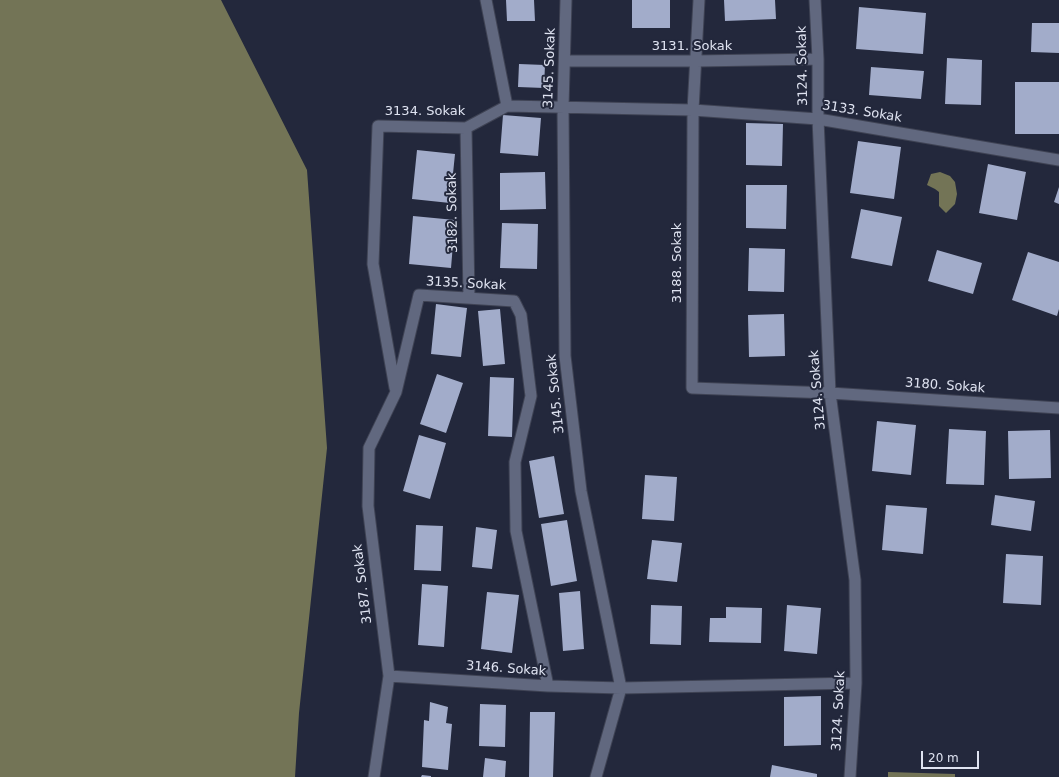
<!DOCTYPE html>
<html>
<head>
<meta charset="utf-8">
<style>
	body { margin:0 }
	#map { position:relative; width:1059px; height:777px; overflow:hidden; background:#23283c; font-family:"DejaVu Sans",sans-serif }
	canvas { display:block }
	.scale { position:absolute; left:921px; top:751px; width:58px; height:18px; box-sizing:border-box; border:2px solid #dfe3f1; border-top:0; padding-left:5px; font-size:12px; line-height:14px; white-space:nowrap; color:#dfe3f1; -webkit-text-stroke:3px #23283c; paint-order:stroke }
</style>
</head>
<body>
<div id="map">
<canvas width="1059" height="777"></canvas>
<div class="scale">20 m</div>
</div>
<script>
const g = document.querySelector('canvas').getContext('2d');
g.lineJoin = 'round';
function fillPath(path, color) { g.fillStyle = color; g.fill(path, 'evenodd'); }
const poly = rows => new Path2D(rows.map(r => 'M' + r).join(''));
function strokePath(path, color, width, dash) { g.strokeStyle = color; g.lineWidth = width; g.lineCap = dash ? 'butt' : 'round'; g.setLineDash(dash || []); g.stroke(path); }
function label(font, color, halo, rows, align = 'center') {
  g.font = font + ' "DejaVu Sans",sans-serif'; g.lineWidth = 4; g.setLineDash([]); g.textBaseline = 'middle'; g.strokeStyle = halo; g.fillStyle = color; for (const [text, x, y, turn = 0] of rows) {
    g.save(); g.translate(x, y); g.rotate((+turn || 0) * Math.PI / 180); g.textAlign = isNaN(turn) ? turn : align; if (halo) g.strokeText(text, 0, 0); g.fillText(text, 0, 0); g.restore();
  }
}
fillPath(poly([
	[0,0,221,0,307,170,327,448,299,713,295,777,0,777],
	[940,172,950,176,955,182,957,194,955,204,946,213,939,206,939,192,935,189,927,185,931,174],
	[888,772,955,774,955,777,888,777]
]), '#737456');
fillPath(poly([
	[506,0,534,0,535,21,507,21],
	[632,0,670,0,670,28,632,28],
	[724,0,775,0,776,19,725,21],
	[859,7,926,13,923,54,856,49],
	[1032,23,1059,23,1059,53,1031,52],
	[947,58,982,60,981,105,945,104],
	[519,64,545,65,544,88,518,87],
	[871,67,924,71,921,99,869,95],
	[1015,82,1059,82,1059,134,1015,134],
	[503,115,541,118,538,156,500,153],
	[746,123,783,124,782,166,746,165],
	[858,141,901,147,894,199,850,193],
	[417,150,455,154,450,203,412,199],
	[988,164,1026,172,1017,220,979,213],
	[545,172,546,209,500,210,500,173],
	[746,185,787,185,786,229,746,228],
	[1059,187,1059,204,1054,202],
	[861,209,902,217,892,266,851,258],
	[413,216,455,220,451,268,409,264],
	[502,223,538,224,537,269,500,268],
	[749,248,785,249,784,292,748,291],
	[937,250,982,263,973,294,928,281],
	[1028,252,1059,262,1059,309,1057,316,1012,300],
	[436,304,467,308,461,357,431,354],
	[500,309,505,364,483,366,478,311],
	[784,314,785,356,749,357,748,315],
	[437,374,463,383,446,433,420,424],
	[490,377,514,378,512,437,488,436],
	[877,421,916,425,911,475,872,471],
	[949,429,986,431,984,485,946,484],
	[1050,430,1051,478,1009,479,1008,431],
	[419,435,446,443,430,499,403,491],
	[554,456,564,514,539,518,529,461],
	[645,475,677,477,674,521,642,519],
	[995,495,1035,501,1031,531,991,525],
	[886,505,927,508,923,554,882,550],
	[567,520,577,581,551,586,541,524],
	[416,525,443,526,441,571,414,570],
	[476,527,497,530,492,569,472,567],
	[652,540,682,543,677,582,647,579],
	[1006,554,1043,556,1041,605,1003,603],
	[422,584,448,586,444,647,418,645],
	[580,591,584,649,563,651,559,593],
	[487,592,519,595,512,653,481,649],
	[651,605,682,606,681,645,650,644],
	[787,605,821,608,817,654,784,651],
	[726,607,762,608,761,643,709,642,710,618,726,618],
	[821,696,821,745,784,746,784,697],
	[430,702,448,707,446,723,452,724,448,770,422,767,424,720,429,721],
	[480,704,506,705,505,747,479,746],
	[530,712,555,712,553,777,529,777],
	[485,758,506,761,505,777,483,777],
	[772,765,817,774,817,777,770,777],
	[422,775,431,776,431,777,421,777]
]), '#a2acca');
const minor = poly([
	[486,0,507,106],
	[566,0,563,107,565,356,581,491,621,688,596,777],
	[699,0,693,110,692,388,830,393,1059,408],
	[815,0,818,59,818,119,830,393,855,580,856,683,850,777],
	[565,61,696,61,818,59],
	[466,128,469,298],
	[395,388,373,264,378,126,466,128,507,106,693,110,818,119,1059,160],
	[389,676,548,686,621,688,856,683],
	[374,777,389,676,368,506,369,448,396,392,419,295,514,301,521,315,531,396,515,462,516,531,548,686]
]);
strokePath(minor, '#3f4354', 13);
strokePath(minor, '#61687f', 11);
label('13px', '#dfe3f1', '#23283c', [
	["3131. Sokak",692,47],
	["3124. Sokak",803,66,-91],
	["3145. Sokak",550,68,-88],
	["3134. Sokak",425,112],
	["3133. Sokak",862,112,9],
	["3182. Sokak",453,213,-91],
	["3188. Sokak",678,263,-90],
	["3135. Sokak",466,284,3],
	["3180. Sokak",945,386,4],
	["3124. Sokak",818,390,-95],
	["3145. Sokak",556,394,-96],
	["3187. Sokak",363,584,-97],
	["3146. Sokak",506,669,4],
	["3124. Sokak",839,711,-87]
]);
</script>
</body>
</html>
